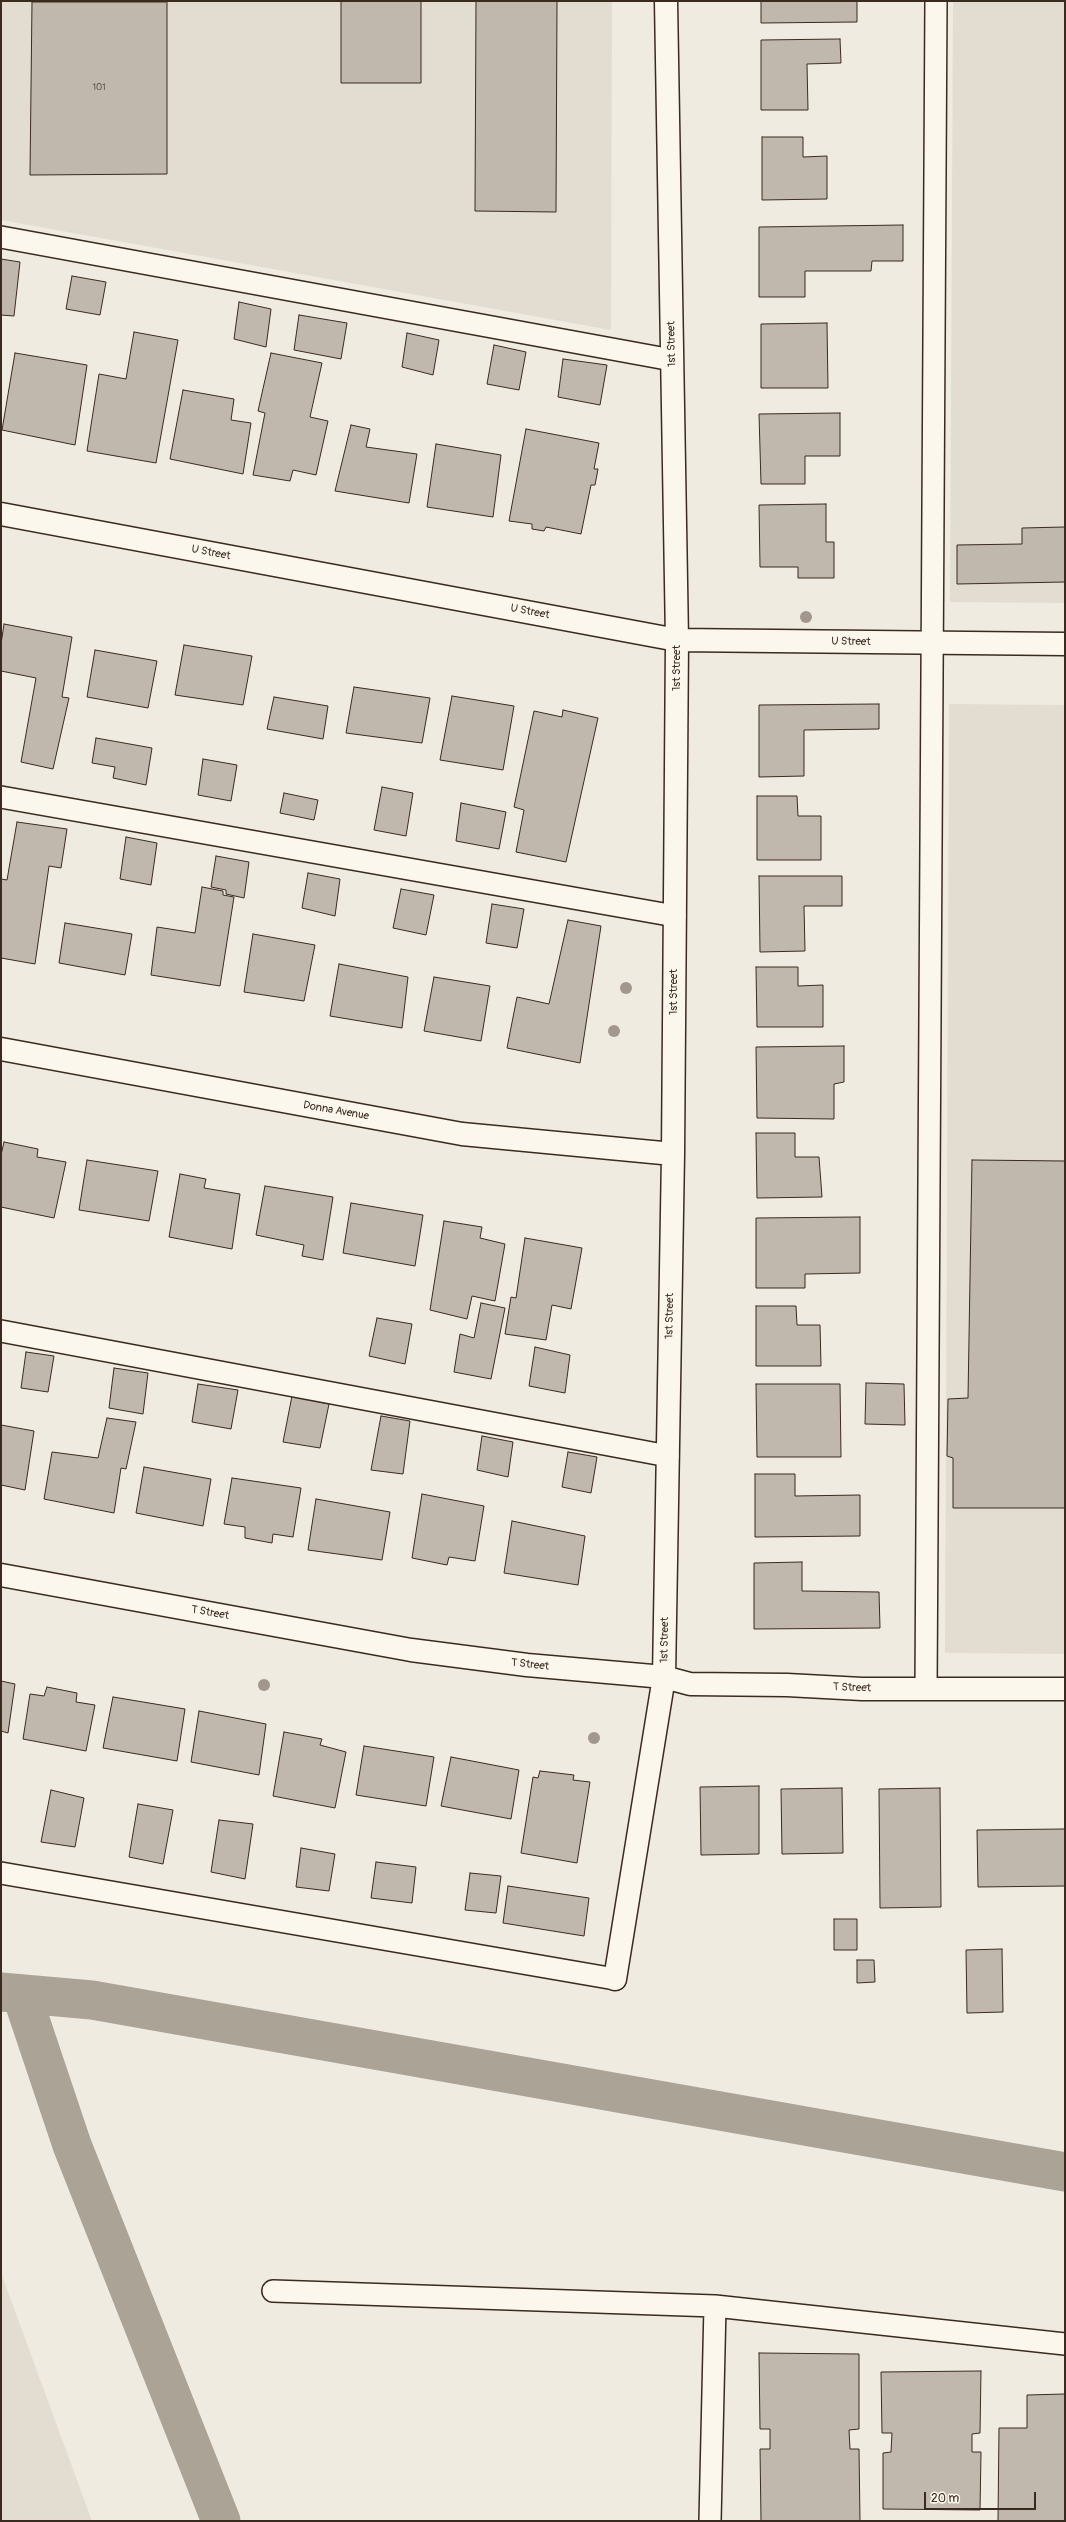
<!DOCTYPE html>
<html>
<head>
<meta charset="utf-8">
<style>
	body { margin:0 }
	#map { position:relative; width:1066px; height:2522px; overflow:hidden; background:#f0ebe0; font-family:Pangolin,sans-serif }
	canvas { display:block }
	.frame { position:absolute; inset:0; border:2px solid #3b2a1e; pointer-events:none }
	.scale { position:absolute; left:924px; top:2492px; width:112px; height:18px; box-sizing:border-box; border:2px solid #3b2a1e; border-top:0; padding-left:5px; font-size:12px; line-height:14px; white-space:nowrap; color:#3b2a1e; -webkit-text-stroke:3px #fbf7ec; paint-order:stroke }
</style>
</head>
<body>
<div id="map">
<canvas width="1066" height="2522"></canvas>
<div class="frame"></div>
<div class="scale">20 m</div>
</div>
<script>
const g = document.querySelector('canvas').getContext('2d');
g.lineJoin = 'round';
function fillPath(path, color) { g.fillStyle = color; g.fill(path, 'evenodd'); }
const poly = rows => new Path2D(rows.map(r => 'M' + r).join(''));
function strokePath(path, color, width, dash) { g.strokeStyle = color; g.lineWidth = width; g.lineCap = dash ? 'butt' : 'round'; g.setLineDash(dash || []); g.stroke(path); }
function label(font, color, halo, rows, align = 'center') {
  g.font = font + ' Pangolin,sans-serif'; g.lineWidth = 3; g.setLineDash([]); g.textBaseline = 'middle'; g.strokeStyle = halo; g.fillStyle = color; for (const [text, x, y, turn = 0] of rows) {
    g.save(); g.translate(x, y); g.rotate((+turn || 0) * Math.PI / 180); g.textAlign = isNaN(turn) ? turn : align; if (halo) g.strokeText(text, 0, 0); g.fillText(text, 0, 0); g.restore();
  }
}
fillPath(poly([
	[1,1,612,1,611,330,1,220],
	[953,1,1065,1,1065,603,950,602],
	[949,704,1065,705,1065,1654,945,1653],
	[1,2273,92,2521,1,2521]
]), '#e2dcd1');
strokePath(poly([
	[1,1992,92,2000,1065,2172],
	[22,1996,72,2145,221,2521]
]), '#aca397', 39);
const building = poly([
	[341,1,421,1,421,83,341,83,341,1],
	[476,1,557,1,556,212,475,211,476,1],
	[761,1,857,1,857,22,761,23,761,1],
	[32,2,167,2,167,174,30,175,32,2],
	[840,39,841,63,807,64,808,110,761,110,761,40,840,39],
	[762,137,803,137,803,157,827,156,827,199,762,200,762,137],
	[903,225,903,261,872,261,871,271,805,271,805,297,759,297,759,227,903,225],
	[1,259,20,262,14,316,1,315,1,259],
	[72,276,106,282,100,315,66,309,72,276],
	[239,302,271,309,266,347,234,339,239,302],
	[299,315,347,323,341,359,294,350,299,315],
	[827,323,828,388,761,388,761,324,827,323],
	[134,332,178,340,156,463,87,451,99,374,126,379,134,332],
	[407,333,439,340,433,375,402,367,407,333],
	[494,345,526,352,519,390,487,384,494,345],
	[15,353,87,365,75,445,2,430,15,353],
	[271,353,322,363,310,417,328,421,316,475,293,470,290,481,253,475,265,413,258,411,271,353],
	[563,359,607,365,600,405,558,397,563,359],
	[183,390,234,399,231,420,251,423,243,474,170,459,183,390],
	[840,413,840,456,805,456,805,484,761,484,759,414,840,413],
	[351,425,370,429,366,447,417,454,409,503,335,491,351,425],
	[526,429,599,443,594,469,598,469,595,485,591,485,581,534,546,527,544,531,532,529,532,524,509,521,526,429],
	[436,444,501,455,493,517,427,507,436,444],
	[826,504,826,542,834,542,834,578,798,578,798,567,760,567,759,505,826,504],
	[1065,527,1065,582,957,584,957,545,1022,544,1022,528,1065,527],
	[4,624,72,637,62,697,69,698,53,769,21,762,36,678,1,671,1,644,4,624],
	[184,645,252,656,243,705,175,695,184,645],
	[95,650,157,661,148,708,87,697,95,650],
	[354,687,430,698,422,743,346,733,354,687],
	[452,696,514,706,503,770,440,760,452,696],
	[274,697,328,706,323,739,267,729,274,697],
	[879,704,879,729,804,730,804,776,759,777,759,705,879,704],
	[563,710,598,718,566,862,516,852,524,810,514,807,534,711,562,717,563,710],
	[96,738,152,748,146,785,113,778,115,767,92,763,96,738],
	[203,759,237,765,231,801,198,795,203,759],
	[382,787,413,793,406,836,374,830,382,787],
	[284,793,318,800,314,820,280,813,284,793],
	[757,796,797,796,798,816,821,816,821,860,757,860,757,796],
	[461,803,506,812,499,849,456,841,461,803],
	[17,822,67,829,61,868,49,866,35,964,1,958,1,879,7,880,17,822],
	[126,837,157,843,151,885,120,879,126,837],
	[216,856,249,862,244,898,226,894,226,890,211,887,216,856],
	[308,873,340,879,335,916,302,908,308,873],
	[759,876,842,876,842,906,804,906,805,951,760,952,759,876],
	[202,887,223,891,223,895,234,897,220,986,151,975,157,927,195,933,202,887],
	[401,889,434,895,426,935,393,928,401,889],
	[492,904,524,909,517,948,486,943,492,904],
	[568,920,601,926,580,1063,507,1048,517,997,549,1004,568,920],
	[65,923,132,934,125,975,59,963,65,923],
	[253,934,315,945,304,1001,244,992,253,934],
	[339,964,408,977,402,1028,330,1016,339,964],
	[756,967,798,967,798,986,823,985,823,1027,757,1027,756,967],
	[434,977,490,986,481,1041,424,1031,434,977],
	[844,1046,844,1082,834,1084,834,1119,757,1118,756,1047,844,1046],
	[756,1133,795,1133,795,1157,819,1157,822,1197,757,1198,756,1133],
	[4,1142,38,1149,37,1157,66,1162,54,1218,1,1207,1,1155,4,1142],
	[87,1160,158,1171,149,1221,79,1210,87,1160],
	[972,1160,1065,1161,1065,1508,953,1508,953,1458,947,1456,948,1399,968,1398,972,1160],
	[180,1174,206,1179,204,1188,240,1194,232,1249,169,1237,180,1174],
	[265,1186,333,1197,323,1260,302,1256,304,1245,256,1235,265,1186],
	[351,1203,423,1215,415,1266,343,1253,351,1203],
	[860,1217,860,1273,805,1274,805,1288,756,1288,756,1218,860,1217],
	[444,1221,482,1227,480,1238,505,1244,495,1301,472,1296,467,1319,430,1310,444,1221],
	[525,1238,582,1248,571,1309,552,1305,546,1340,505,1334,511,1297,516,1298,525,1238],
	[481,1303,505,1308,491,1379,454,1372,460,1334,474,1338,481,1303],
	[756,1306,796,1306,797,1325,820,1325,821,1366,756,1366,756,1306],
	[377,1318,412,1324,405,1364,369,1356,377,1318],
	[535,1347,570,1355,565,1393,529,1386,535,1347],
	[26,1352,54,1356,48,1392,21,1388,26,1352],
	[114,1368,148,1373,143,1414,109,1408,114,1368],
	[866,1383,904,1384,905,1425,865,1424,866,1383],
	[198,1384,238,1390,231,1429,192,1422,198,1384],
	[756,1384,840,1384,841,1457,757,1457,756,1384],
	[292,1396,329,1404,320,1448,283,1442,292,1396],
	[381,1416,410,1421,403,1474,371,1470,381,1416],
	[107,1418,136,1422,126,1469,121,1468,114,1513,44,1499,52,1452,98,1458,107,1418],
	[1,1425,34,1431,25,1490,1,1485,1,1425],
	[482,1436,513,1442,508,1477,477,1470,482,1436],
	[568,1452,597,1457,591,1493,562,1487,568,1452],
	[144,1467,211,1479,203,1526,136,1513,144,1467],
	[755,1474,795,1474,795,1496,860,1495,860,1536,755,1537,755,1474],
	[232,1478,301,1488,293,1537,273,1534,272,1543,245,1538,245,1527,224,1524,232,1478],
	[422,1494,484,1506,475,1561,449,1557,447,1565,412,1558,422,1494],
	[316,1499,390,1512,382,1560,308,1550,316,1499],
	[512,1521,585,1536,578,1585,504,1573,512,1521],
	[802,1562,802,1591,879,1592,880,1628,754,1629,754,1563,802,1562],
	[1,1681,15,1684,8,1733,1,1731,1,1681],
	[47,1687,77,1693,76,1702,95,1705,86,1751,23,1739,30,1694,44,1696,47,1687],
	[113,1697,185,1709,177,1761,103,1748,113,1697],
	[199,1711,266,1724,259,1775,191,1762,199,1711],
	[284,1732,322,1739,320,1745,346,1752,335,1808,273,1796,284,1732],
	[364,1746,434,1757,426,1806,356,1795,364,1746],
	[451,1757,519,1770,511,1819,441,1806,451,1757],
	[540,1771,574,1775,573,1780,590,1782,577,1863,521,1853,533,1777,538,1778,540,1771],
	[759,1786,759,1854,701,1855,700,1787,759,1786],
	[842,1788,843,1853,782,1854,781,1789,842,1788],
	[940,1788,941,1907,880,1908,879,1789,940,1788],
	[51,1790,84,1798,75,1847,41,1842,51,1790],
	[138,1804,173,1810,163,1864,129,1857,138,1804],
	[219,1820,253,1824,245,1879,211,1872,219,1820],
	[1065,1829,1065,1886,978,1887,977,1830,1065,1829],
	[301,1848,335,1854,329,1891,296,1887,301,1848],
	[376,1862,416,1867,412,1903,371,1898,376,1862],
	[470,1873,501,1876,496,1913,465,1910,470,1873],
	[508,1886,589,1898,584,1936,503,1923,508,1886],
	[834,1919,857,1919,857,1950,834,1950,834,1919],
	[1002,1949,1003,2012,967,2013,966,1950,1002,1949],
	[857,1960,874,1960,875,1982,857,1983,857,1960],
	[759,2353,859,2354,859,2429,849,2430,850,2449,859,2449,860,2521,761,2521,760,2449,770,2449,770,2429,760,2429,759,2353],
	[981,2371,980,2433,972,2434,972,2452,981,2452,980,2510,883,2509,883,2453,891,2452,892,2433,882,2433,881,2372,981,2371],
	[1065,2394,1065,2521,998,2521,999,2428,1027,2428,1027,2395,1065,2394]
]);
fillPath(building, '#c0b8ad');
strokePath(building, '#3b2a1e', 1);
const service = poly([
	[1,237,672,360],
	[1,797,675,916],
	[1,1331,668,1456],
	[926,1689,936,1],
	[1,1873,615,1979],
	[273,2291,715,2306,1065,2344],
	[710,2521,715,2306]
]);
const minor = poly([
	[1,514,677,640,1065,644],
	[1,1049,462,1134,673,1154],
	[1,1575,411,1650,527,1665,664,1677,690,1684,787,1685,862,1689,1065,1689],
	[615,1979,664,1677,673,1154,677,640,666,1]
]);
strokePath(service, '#3b2a1e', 24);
strokePath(minor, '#3b2a1e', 25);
strokePath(service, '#fbf7ec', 21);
strokePath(minor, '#fbf7ec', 22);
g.fillStyle = '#a2978c';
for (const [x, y] of [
	[806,617],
	[626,988],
	[614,1031],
	[264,1685],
	[594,1738]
]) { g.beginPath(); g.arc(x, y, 6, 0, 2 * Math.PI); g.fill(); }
label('9px', '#5c4e42', null, [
	["101",99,88]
]);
label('11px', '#3b2a1e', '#fbf7ec', [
	["1st Street",672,344,-91],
	["U Street",211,553,11],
	["U Street",530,612,11],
	["U Street",851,642,1],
	["1st Street",677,668,-90],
	["1st Street",674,992,-90],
	["Donna Avenue",336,1111,10],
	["1st Street",670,1316,-89],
	["T Street",210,1613,10],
	["1st Street",665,1640,-89],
	["T Street",530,1665,6],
	["T Street",852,1688,2]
]);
</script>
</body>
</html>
